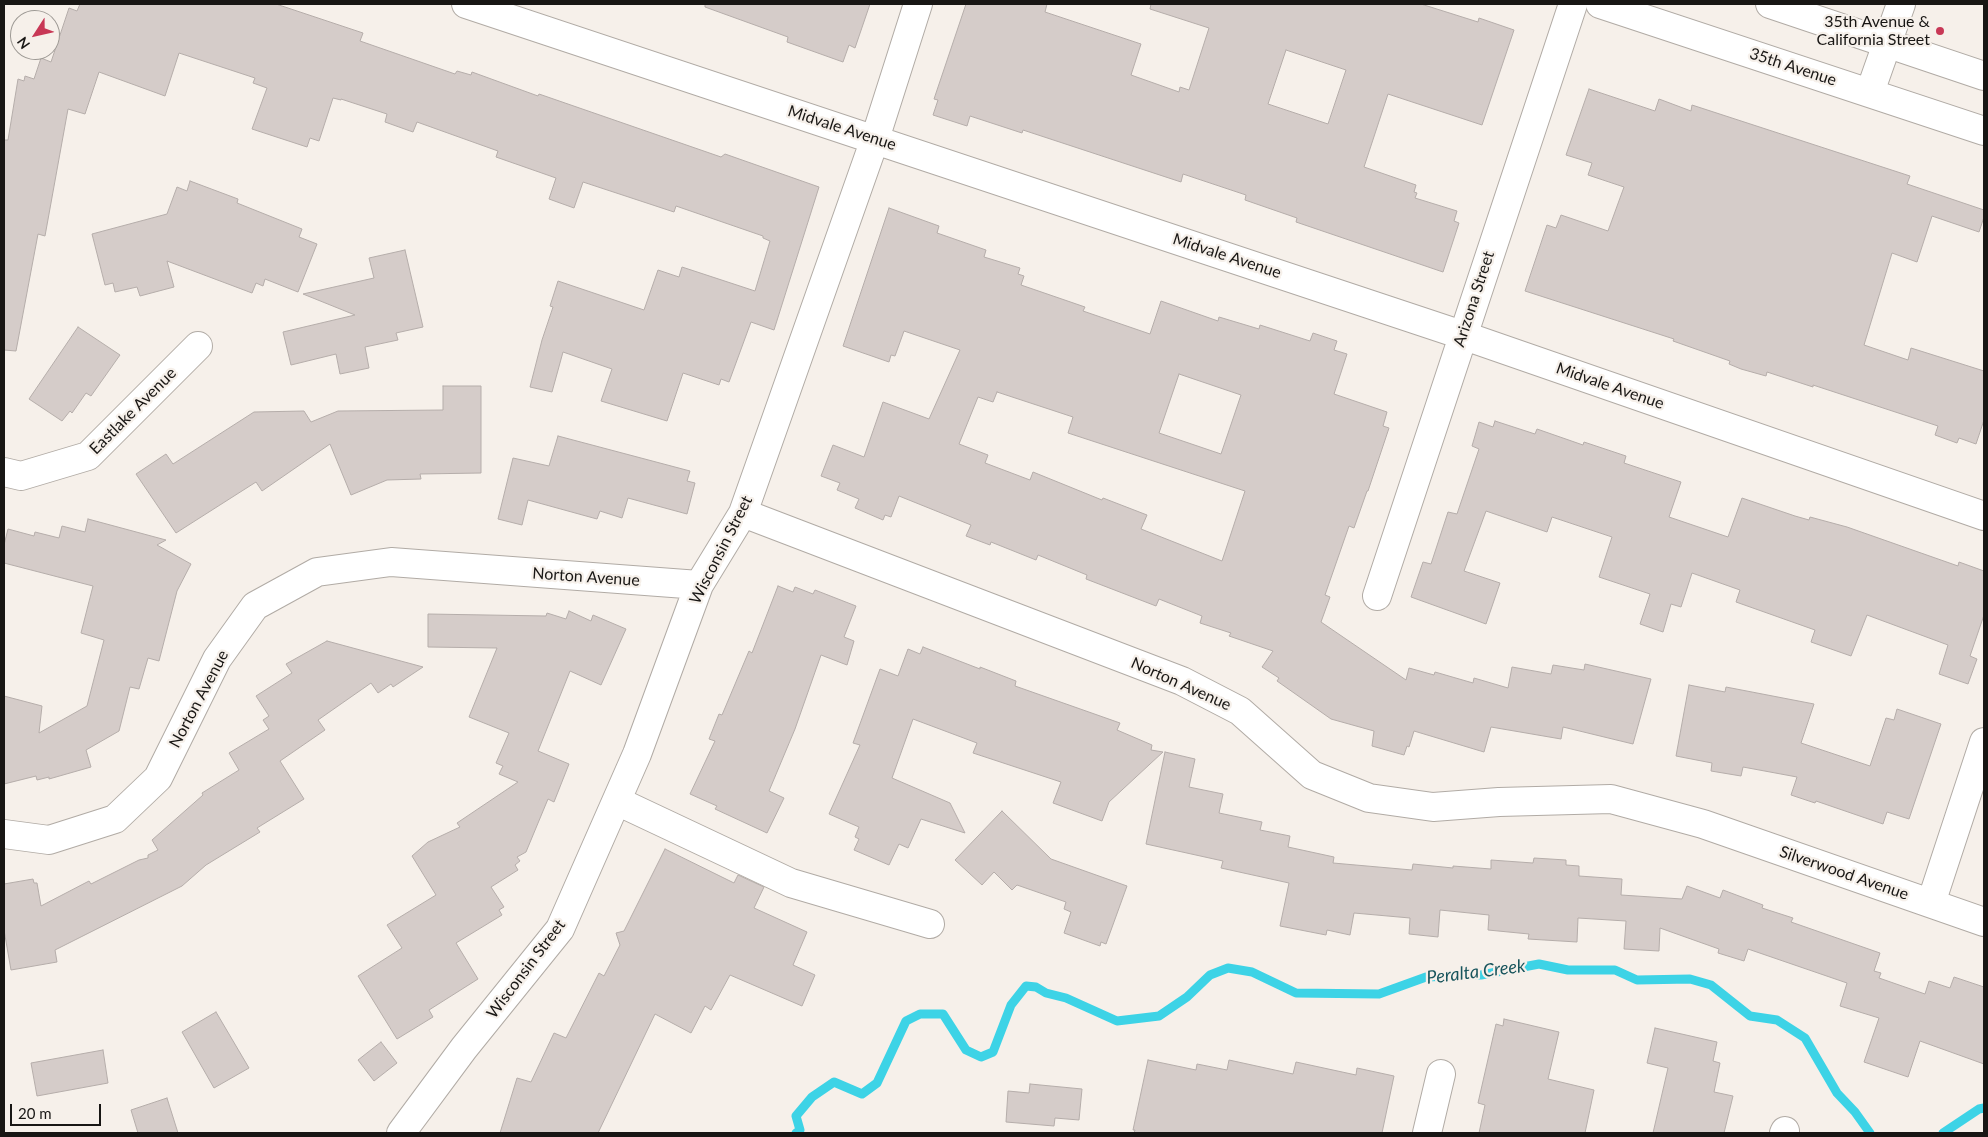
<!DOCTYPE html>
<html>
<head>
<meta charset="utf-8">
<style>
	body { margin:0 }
	#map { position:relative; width:1988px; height:1137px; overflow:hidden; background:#f6f0ea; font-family:Lato,sans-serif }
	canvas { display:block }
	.frame { position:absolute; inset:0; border:5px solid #181614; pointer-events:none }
	.north { position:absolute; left:10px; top:10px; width:50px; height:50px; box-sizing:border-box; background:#f6f0ea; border:1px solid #9d9994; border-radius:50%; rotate:235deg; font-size:14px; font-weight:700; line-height:20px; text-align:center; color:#181614 }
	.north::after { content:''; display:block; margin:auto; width:18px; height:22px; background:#c83856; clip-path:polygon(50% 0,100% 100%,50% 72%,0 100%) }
	.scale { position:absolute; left:10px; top:1104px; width:91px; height:22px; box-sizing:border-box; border:2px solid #181614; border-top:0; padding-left:6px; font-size:15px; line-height:18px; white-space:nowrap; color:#181614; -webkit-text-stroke:4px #f6f0ea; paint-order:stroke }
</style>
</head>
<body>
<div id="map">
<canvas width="1988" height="1137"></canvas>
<div class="frame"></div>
<div class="north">N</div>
<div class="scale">20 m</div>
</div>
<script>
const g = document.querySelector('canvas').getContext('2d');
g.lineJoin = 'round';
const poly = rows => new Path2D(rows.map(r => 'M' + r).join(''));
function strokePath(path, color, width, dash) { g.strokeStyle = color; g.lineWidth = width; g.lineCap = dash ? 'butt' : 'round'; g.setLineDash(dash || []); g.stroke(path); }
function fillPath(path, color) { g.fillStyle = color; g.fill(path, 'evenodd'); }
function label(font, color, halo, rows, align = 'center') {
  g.font = font + ' Lato,sans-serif'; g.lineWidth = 4.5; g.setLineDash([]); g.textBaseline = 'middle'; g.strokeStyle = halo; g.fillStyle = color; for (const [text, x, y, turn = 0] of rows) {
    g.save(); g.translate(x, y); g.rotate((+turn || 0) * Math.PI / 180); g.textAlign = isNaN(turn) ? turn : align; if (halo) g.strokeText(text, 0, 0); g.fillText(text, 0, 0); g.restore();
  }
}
strokePath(poly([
	[796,1133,800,1130,796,1116,812,1097,834,1082,862,1094,877,1083,906,1021,920,1014,943,1014,966,1050,981,1057,993,1052,1011,1005,1026,986,1036,987,1046,993,1066,998,1117,1021,1159,1016,1187,997,1210,975,1228,968,1252,972,1296,993,1379,994,1426,977,1481,975,1539,964,1568,970,1615,970,1637,980,1690,979,1711,985,1750,1016,1777,1020,1805,1038,1837,1093,1855,1112,1870,1133],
	[1943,1133,1979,1109,1984,1108]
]), '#3dd3e6', 9);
const building = poly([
	[80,4,276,4,363,33,360,41,455,74,457,71,471,75,472,72,538,96,539,94,721,157,725,154,819,187,774,330,751,322,729,382,721,379,719,385,683,373,667,421,601,401,612,369,563,352,552,392,530,387,542,340,553,307,550,306,558,281,644,310,658,270,679,277,682,267,755,291,770,241,763,238,763,236,676,206,674,212,583,182,574,208,549,199,556,178,496,157,498,151,417,122,413,132,385,122,387,114,341,99,341,100,333,98,319,141,310,138,307,147,252,129,267,88,253,83,255,78,179,53,165,96,99,72,85,114,68,109,45,236,38,234,16,351,4,350,4,140,8,140,18,79,24,81,25,76,34,79,41,58,51,62,69,8,77,11,80,4],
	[705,4,870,4,855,48,849,45,843,62,787,42,788,37,705,7,705,4],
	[966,4,1047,4,1045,12,1141,44,1131,75,1179,92,1180,87,1189,90,1209,28,1150,9,1151,4,1421,4,1478,22,1479,18,1514,30,1482,125,1388,94,1364,167,1416,185,1414,192,1417,193,1415,198,1457,211,1454,221,1459,223,1443,272,1296,222,1297,218,1245,200,1246,195,1183,174,1181,182,1023,130,1022,133,970,116,967,126,933,115,938,100,934,99,966,4],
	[1286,50,1346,70,1328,124,1268,104,1286,50],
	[1589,89,1655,111,1659,99,1691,111,1692,105,1910,176,1907,184,1984,210,1984,217,1979,232,1932,216,1917,262,1892,253,1864,345,1908,360,1911,348,1984,371,1984,420,1976,444,1959,438,1957,443,1935,435,1938,426,1813,385,1813,387,1767,372,1766,376,1741,369,1729,364,1730,361,1673,341,1674,339,1525,291,1547,225,1556,228,1561,215,1608,231,1624,187,1588,175,1592,163,1566,155,1589,89],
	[190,181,238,199,237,203,302,229,299,237,317,244,298,292,265,279,263,286,256,283,252,293,167,261,174,287,140,296,137,287,115,292,113,283,105,285,92,234,167,214,177,187,187,191,190,181],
	[889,208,939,226,937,233,986,250,984,257,1020,268,1018,274,1024,276,1021,285,1085,307,1083,311,1150,334,1161,301,1218,321,1219,317,1259,329,1260,325,1310,341,1313,333,1337,341,1334,350,1347,354,1334,394,1387,412,1383,426,1389,428,1368,491,1367,491,1354,528,1349,526,1325,595,1330,597,1321,622,1406,680,1409,668,1434,675,1435,672,1473,683,1474,678,1508,688,1512,667,1551,674,1553,665,1584,670,1585,664,1651,679,1633,744,1563,727,1561,739,1491,727,1484,752,1414,731,1409,747,1407,746,1404,755,1372,746,1374,731,1331,719,1277,681,1279,678,1262,667,1273,651,1229,636,1231,633,1200,623,1202,616,1159,599,1156,606,1086,579,1087,575,1038,555,1036,560,991,542,990,545,966,536,971,525,899,496,891,517,885,515,883,520,855,508,859,499,837,490,840,483,821,476,833,445,864,457,883,402,929,419,960,350,904,331,895,356,891,355,889,362,843,346,889,208],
	[1179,374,1241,395,1221,454,1159,433,1179,374],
	[997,392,1073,417,1068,433,1245,491,1222,561,1141,529,1147,515,1103,498,1102,500,1033,472,1030,480,985,463,988,455,959,444,978,397,993,402,997,392],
	[405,250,423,327,396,333,398,340,365,347,369,368,340,374,336,354,291,365,283,332,355,315,303,294,374,278,369,258,405,250],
	[78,327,120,355,91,396,86,393,72,413,70,411,62,421,29,399,78,327],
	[443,386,481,386,481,473,420,474,421,479,387,480,351,495,330,444,262,491,256,482,176,533,136,474,166,454,173,464,254,412,304,411,311,422,338,411,443,410,443,386],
	[1495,421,1535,434,1537,429,1583,445,1584,442,1626,456,1624,463,1681,482,1669,517,1728,537,1742,498,1795,516,1809,520,1810,517,1847,527,1958,566,1959,562,1984,571,1984,615,1970,656,1977,659,1968,684,1939,674,1948,645,1867,615,1851,656,1811,642,1815,630,1736,602,1740,590,1692,573,1681,607,1671,604,1663,632,1640,624,1650,594,1599,577,1612,537,1552,517,1547,532,1486,511,1464,571,1500,583,1486,624,1411,597,1423,562,1431,564,1448,512,1457,514,1479,449,1472,446,1479,422,1493,427,1495,421],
	[558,436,690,471,687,481,695,483,687,514,628,498,622,518,600,511,597,519,528,500,522,525,498,519,513,458,549,466,558,436],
	[88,519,166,540,157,545,191,564,177,591,159,661,148,658,139,689,130,687,119,731,86,750,91,767,49,779,49,777,37,780,36,776,4,784,4,696,42,706,39,733,87,706,104,640,81,633,93,586,4,563,4,545,8,529,34,536,35,532,59,538,62,526,85,532,88,519],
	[778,586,793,592,795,587,813,594,815,590,856,606,844,637,854,641,847,665,821,655,795,729,769,791,784,798,767,833,715,809,717,806,690,794,715,741,709,739,719,714,722,715,749,651,752,653,778,586],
	[569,611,591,621,593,615,626,629,601,685,570,671,538,751,569,764,554,802,548,799,526,852,517,857,520,861,515,865,518,870,491,887,504,907,499,910,502,915,456,943,478,979,429,1010,433,1017,397,1039,358,976,402,948,387,925,436,895,412,856,428,842,460,827,457,823,518,782,499,774,503,766,496,763,509,733,469,717,497,648,428,647,428,614,546,616,547,613,566,619,569,611],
	[327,641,423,667,393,687,391,684,378,693,371,683,318,720,325,730,280,761,304,799,257,828,260,832,206,865,182,886,55,950,57,962,11,970,4,930,4,884,33,879,34,883,37,883,41,906,89,881,91,884,139,860,148,858,148,855,158,850,152,840,203,795,202,793,239,770,229,753,269,729,263,720,269,716,256,696,292,673,286,664,327,641],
	[923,647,980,669,980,667,1016,681,1015,686,1120,723,1117,730,1152,745,1151,750,1163,752,1109,802,1102,821,1053,803,1061,782,973,753,977,743,913,719,892,778,950,803,965,833,921,819,908,848,899,844,889,865,854,850,859,839,855,837,859,827,829,814,860,745,853,743,880,669,898,676,908,649,920,654,923,647],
	[1689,685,1725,692,1726,687,1814,704,1801,743,1870,766,1886,718,1894,720,1897,709,1941,724,1909,819,1887,812,1883,824,1816,801,1815,803,1791,795,1797,777,1743,767,1741,776,1711,771,1712,763,1676,756,1689,685],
	[1165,752,1195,759,1189,787,1223,794,1219,813,1262,822,1260,830,1290,836,1288,847,1334,857,1333,863,1412,870,1413,864,1453,868,1453,866,1491,869,1491,860,1533,863,1534,858,1566,860,1566,865,1579,866,1579,876,1622,879,1621,895,1682,899,1687,886,1720,898,1723,890,1763,905,1762,908,1793,918,1791,922,1880,953,1874,971,1881,973,1879,978,1925,994,1929,981,1950,988,1954,977,1984,987,1984,1064,1920,1041,1908,1077,1864,1062,1879,1018,1840,1006,1847,983,1748,949,1744,961,1718,953,1719,949,1660,928,1659,951,1624,949,1626,921,1578,918,1577,942,1528,939,1529,934,1488,930,1489,915,1440,910,1438,937,1409,934,1410,918,1354,913,1350,935,1327,930,1326,935,1280,926,1289,883,1221,868,1223,861,1146,844,1165,752],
	[1002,811,1051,859,1127,886,1106,944,1101,942,1100,946,1064,933,1071,912,1064,909,1066,902,1017,885,1012,890,994,872,982,885,955,860,1002,811],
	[665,849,734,883,738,875,764,887,754,908,807,932,793,965,815,975,802,1006,730,975,711,1010,705,1006,691,1033,655,1014,598,1133,500,1133,517,1078,531,1082,554,1033,566,1038,599,973,604,976,620,945,616,933,624,931,665,849],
	[216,1012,249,1068,214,1088,182,1032,216,1012],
	[1504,1019,1559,1032,1548,1079,1594,1090,1585,1133,1479,1133,1485,1105,1478,1103,1496,1024,1503,1026,1504,1019],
	[1655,1028,1717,1042,1713,1061,1720,1063,1714,1092,1733,1096,1724,1133,1653,1133,1668,1068,1647,1063,1655,1028],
	[381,1042,397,1063,374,1081,358,1060,381,1042],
	[103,1050,108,1083,37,1096,31,1063,103,1050],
	[1148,1060,1196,1070,1197,1064,1227,1070,1229,1060,1293,1074,1296,1062,1356,1075,1357,1068,1394,1076,1382,1133,1134,1133,1135,1130,1133,1130,1148,1060],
	[1030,1084,1082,1089,1079,1120,1055,1118,1054,1126,1006,1122,1008,1091,1029,1093,1030,1084],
	[167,1098,178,1133,138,1133,131,1110,167,1098]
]);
fillPath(building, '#d5ccc9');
strokePath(building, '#b5adaa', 1);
const minor = poly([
	[466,4,1462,335,1984,516],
	[1870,92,1901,4],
	[4,472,21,476,88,456,198,346],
	[743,513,1182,681,1240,711,1312,775,1369,798,1433,807,1499,802,1611,799,1703,824,1984,922],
	[1377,596,1573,4],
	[617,801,791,883,930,924],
	[4,834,49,840,115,819,158,778,217,659,255,606,317,572,391,562,699,585],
	[1931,903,1984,742],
	[401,1133,464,1048,560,929,637,754,699,585,743,513,875,139,918,4],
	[1427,1133,1441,1074],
	[1784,1133,1785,1131]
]);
const major = poly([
	[1600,4,1984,131],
	[1770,4,1984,76]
]);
strokePath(minor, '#b1aba5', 30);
strokePath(major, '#b1aba5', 30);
strokePath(minor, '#fff', 28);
strokePath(major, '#fff', 28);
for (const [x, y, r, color] of [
	[1940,31,5,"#c83856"]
]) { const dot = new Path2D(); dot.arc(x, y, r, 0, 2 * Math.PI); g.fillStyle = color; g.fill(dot); strokePath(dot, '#f6f0ea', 2); }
label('16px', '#181614', '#f6f0ea', [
	["35th Avenue &",1930,22],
	["California Street",1930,40]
], 'right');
label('16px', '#181614', '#f6f0ea', [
	["35th Avenue",1793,67,18],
	["Midvale Avenue",842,128,18],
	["Midvale Avenue",1227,256,18],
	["Arizona Street",1474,299,-72],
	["Midvale Avenue",1610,386,19],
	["Eastlake Avenue",133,411,-45],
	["Wisconsin Street",721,550,-63],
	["Norton Avenue",586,577,4],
	["Norton Avenue",1181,684,24],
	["Norton Avenue",199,699,-62],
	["Silverwood Avenue",1844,873,19],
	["Wisconsin Street",526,969,-53]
]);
label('italic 18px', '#17545c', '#f6f0ea', [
	["Peralta Creek",1476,972,-7]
]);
</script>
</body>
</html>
